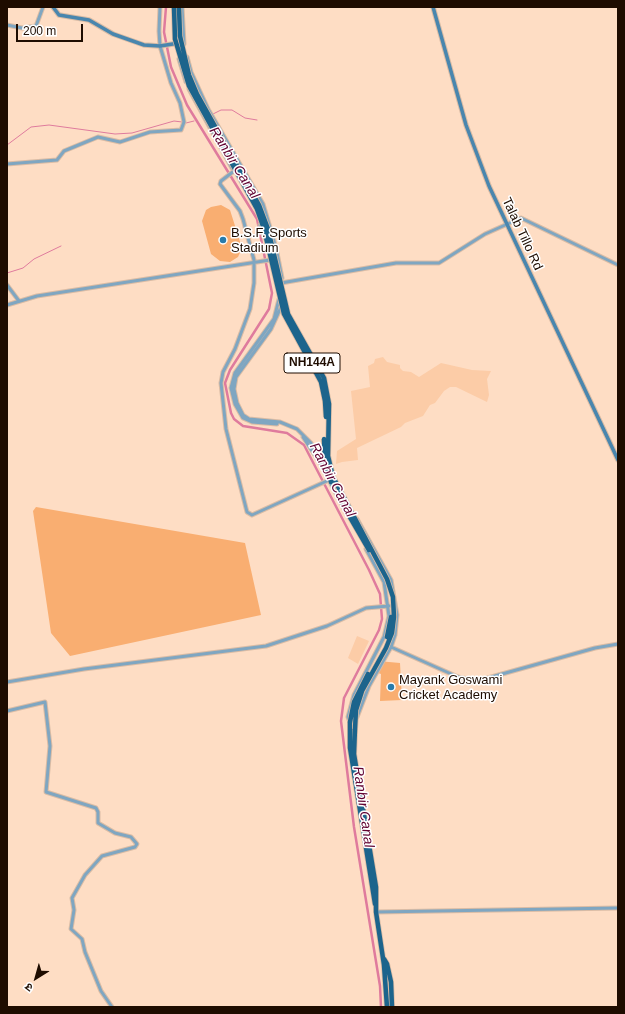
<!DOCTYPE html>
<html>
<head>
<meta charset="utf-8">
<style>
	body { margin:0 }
	#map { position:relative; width:625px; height:1014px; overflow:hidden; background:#feddc4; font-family:Helvetica,"Noto Sans Devanagari",sans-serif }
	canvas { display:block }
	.frame { position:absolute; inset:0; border:8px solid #1e0c00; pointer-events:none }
	.north { position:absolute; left:16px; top:958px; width:40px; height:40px; -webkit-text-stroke:3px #fff; paint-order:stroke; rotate:217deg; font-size:11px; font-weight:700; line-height:16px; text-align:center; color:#1e0c00 }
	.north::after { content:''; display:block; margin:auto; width:14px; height:18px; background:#1e0c00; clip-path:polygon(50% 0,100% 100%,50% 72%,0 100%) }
	.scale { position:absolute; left:16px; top:24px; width:67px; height:18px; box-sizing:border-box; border:2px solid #1e0c00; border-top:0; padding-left:5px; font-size:12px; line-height:14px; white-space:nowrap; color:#1e0c00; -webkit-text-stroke:3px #fff; paint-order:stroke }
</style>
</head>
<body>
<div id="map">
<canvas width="625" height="1014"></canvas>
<div class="frame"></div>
<div class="north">उ</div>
<div class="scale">200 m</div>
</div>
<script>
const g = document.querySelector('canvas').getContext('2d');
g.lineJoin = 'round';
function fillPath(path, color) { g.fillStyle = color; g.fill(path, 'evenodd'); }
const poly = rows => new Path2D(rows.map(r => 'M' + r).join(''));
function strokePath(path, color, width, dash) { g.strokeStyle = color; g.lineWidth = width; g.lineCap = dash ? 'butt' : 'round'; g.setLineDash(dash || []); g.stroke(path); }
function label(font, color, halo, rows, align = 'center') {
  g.font = font + ' Helvetica,sans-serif'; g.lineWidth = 3; g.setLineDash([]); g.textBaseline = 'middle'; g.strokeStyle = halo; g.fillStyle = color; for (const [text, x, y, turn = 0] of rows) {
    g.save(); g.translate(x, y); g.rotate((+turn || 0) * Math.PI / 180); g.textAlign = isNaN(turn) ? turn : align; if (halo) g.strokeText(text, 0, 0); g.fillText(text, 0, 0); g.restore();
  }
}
fillPath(poly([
	[383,357,387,362,400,365,400,368,403,371,411,372,419,377,441,363,472,370,491,371,487,379,489,395,487,402,456,387,450,387,444,391,435,403,430,405,423,416,405,423,401,427,357,448,358,460,342,462,336,464,337,451,356,439,351,391,370,387,368,366,374,363,375,359],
	[357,636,369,641,358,664,348,658]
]), '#fccca7');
fillPath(poly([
	[221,205,230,210,242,248,238,257,230,262,220,261,211,254,202,221,206,210,211,207],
	[36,507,245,543,261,615,70,656,51,633,33,511],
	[378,661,400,663,402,700,380,701,381,674,375,672]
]), '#f9ae71');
strokePath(poly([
	[213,114,221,110,232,110,245,118,257,120],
	[186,123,194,121],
	[7,145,31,127,49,125,115,134,132,133,174,121,182,122],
	[7,273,23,268,34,259,61,246]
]), '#df7b9d', 1);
strokePath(poly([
	[166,7,164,32,171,67,187,105,257,219,272,293,269,309,230,370,225,383,231,413,234,419,243,426,287,433,304,445,369,570,380,594,382,619,379,630,344,698,341,721,354,827,380,986,381,1007]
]), '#df7b9d', 2.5);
const tertiary = poly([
	[182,7,184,44],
	[7,25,22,28,36,26,43,7],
	[187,57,191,72,208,109,263,204,276,248,282,278],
	[179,59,186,82],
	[189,89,232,168],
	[7,164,57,160,64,151,98,137,120,142,150,132,181,130,184,122,180,103,171,83,160,46,159,31,160,7],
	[234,171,221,181,220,184,240,211,243,219,254,260,254,283,250,309,235,349,223,372,221,383,226,429,247,512,252,515,329,480],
	[260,225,264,237],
	[281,283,396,263,439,263,485,234,521,218,618,265],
	[7,285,19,301],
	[7,305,37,296,270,260],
	[281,307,271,329,236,377,234,389,237,403,243,415,249,419,280,422,297,429,311,443,324,464],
	[277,424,252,422,243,418,235,404,231,388,235,373,274,319,279,299],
	[303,437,320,463,347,514],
	[357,519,391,580,397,615,395,635,391,647,369,686,357,717],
	[391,647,458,677,477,681,595,648,618,644],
	[7,682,84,669,266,646,327,626,366,608,389,606],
	[7,711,45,702,50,746,46,792,96,808,98,812,98,823,115,833,131,837,137,844,135,847,102,856,85,875,72,898,74,910,71,929,82,939,85,952,101,991,112,1007],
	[350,722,348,717,354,695,384,637,389,616,384,582,366,549],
	[376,912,618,908]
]);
const secondary = poly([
	[53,7,59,15,89,20,113,34,144,45,160,46,179,43],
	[433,7,466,125,489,186,618,460]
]);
const trunk = poly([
	[350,722,350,748,375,904],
	[355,729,354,754,376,887,376,912,384,965,387,1007],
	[384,959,387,964,391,982,392,1007]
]);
strokePath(tertiary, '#dabca5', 5);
strokePath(secondary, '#dabca5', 5.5);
strokePath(trunk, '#dabca5', 6);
strokePath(tertiary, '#7fa6c1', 3);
strokePath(secondary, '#4986ae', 3.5);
strokePath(trunk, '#1c648c', 4.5);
const trunkBridge = poly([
	[174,7,175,39,189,86,257,209,264,229,284,314,321,382,325,401,326,417],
	[179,7,180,36,189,75,197,94,259,205,268,229,288,314,324,378,329,404,328,456,333,477,387,579,393,597,394,617,392,633,386,648,362,691,356,710,355,729],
	[324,439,325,463,331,482],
	[347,512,369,550],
	[387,637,391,617],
	[350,722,354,702,368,674]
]);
strokePath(trunkBridge, '#dabca5', 6, []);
strokePath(trunkBridge, '#1c648c', 4.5);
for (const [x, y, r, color] of [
	[223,240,4,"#287bab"],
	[391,687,4,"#287bab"]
]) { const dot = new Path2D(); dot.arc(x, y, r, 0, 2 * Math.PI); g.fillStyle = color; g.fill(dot); strokePath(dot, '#fff', 1.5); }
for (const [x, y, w] of [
	[312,363,56]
]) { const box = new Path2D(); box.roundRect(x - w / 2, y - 10, w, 20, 3); g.fillStyle = '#fff'; g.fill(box); strokePath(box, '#1e0c00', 1); }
label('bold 12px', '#1e0c00', null, [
	["NH144A",312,363]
]);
label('13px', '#1e0c00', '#fff', [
	["B.S.F. Sports",231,233],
	["Stadium",231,248],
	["Mayank Goswami",399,680],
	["Cricket Academy",399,695]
], 'left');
label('13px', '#1e0c00', '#fff', [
	["Talab Tillo Rd",522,234,65]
]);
label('italic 14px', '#600231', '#fff', [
	["Ranbir Canal",234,163,58],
	["Ranbir Canal",332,480,62],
	["Ranbir Canal",363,807,82]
]);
</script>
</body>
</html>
